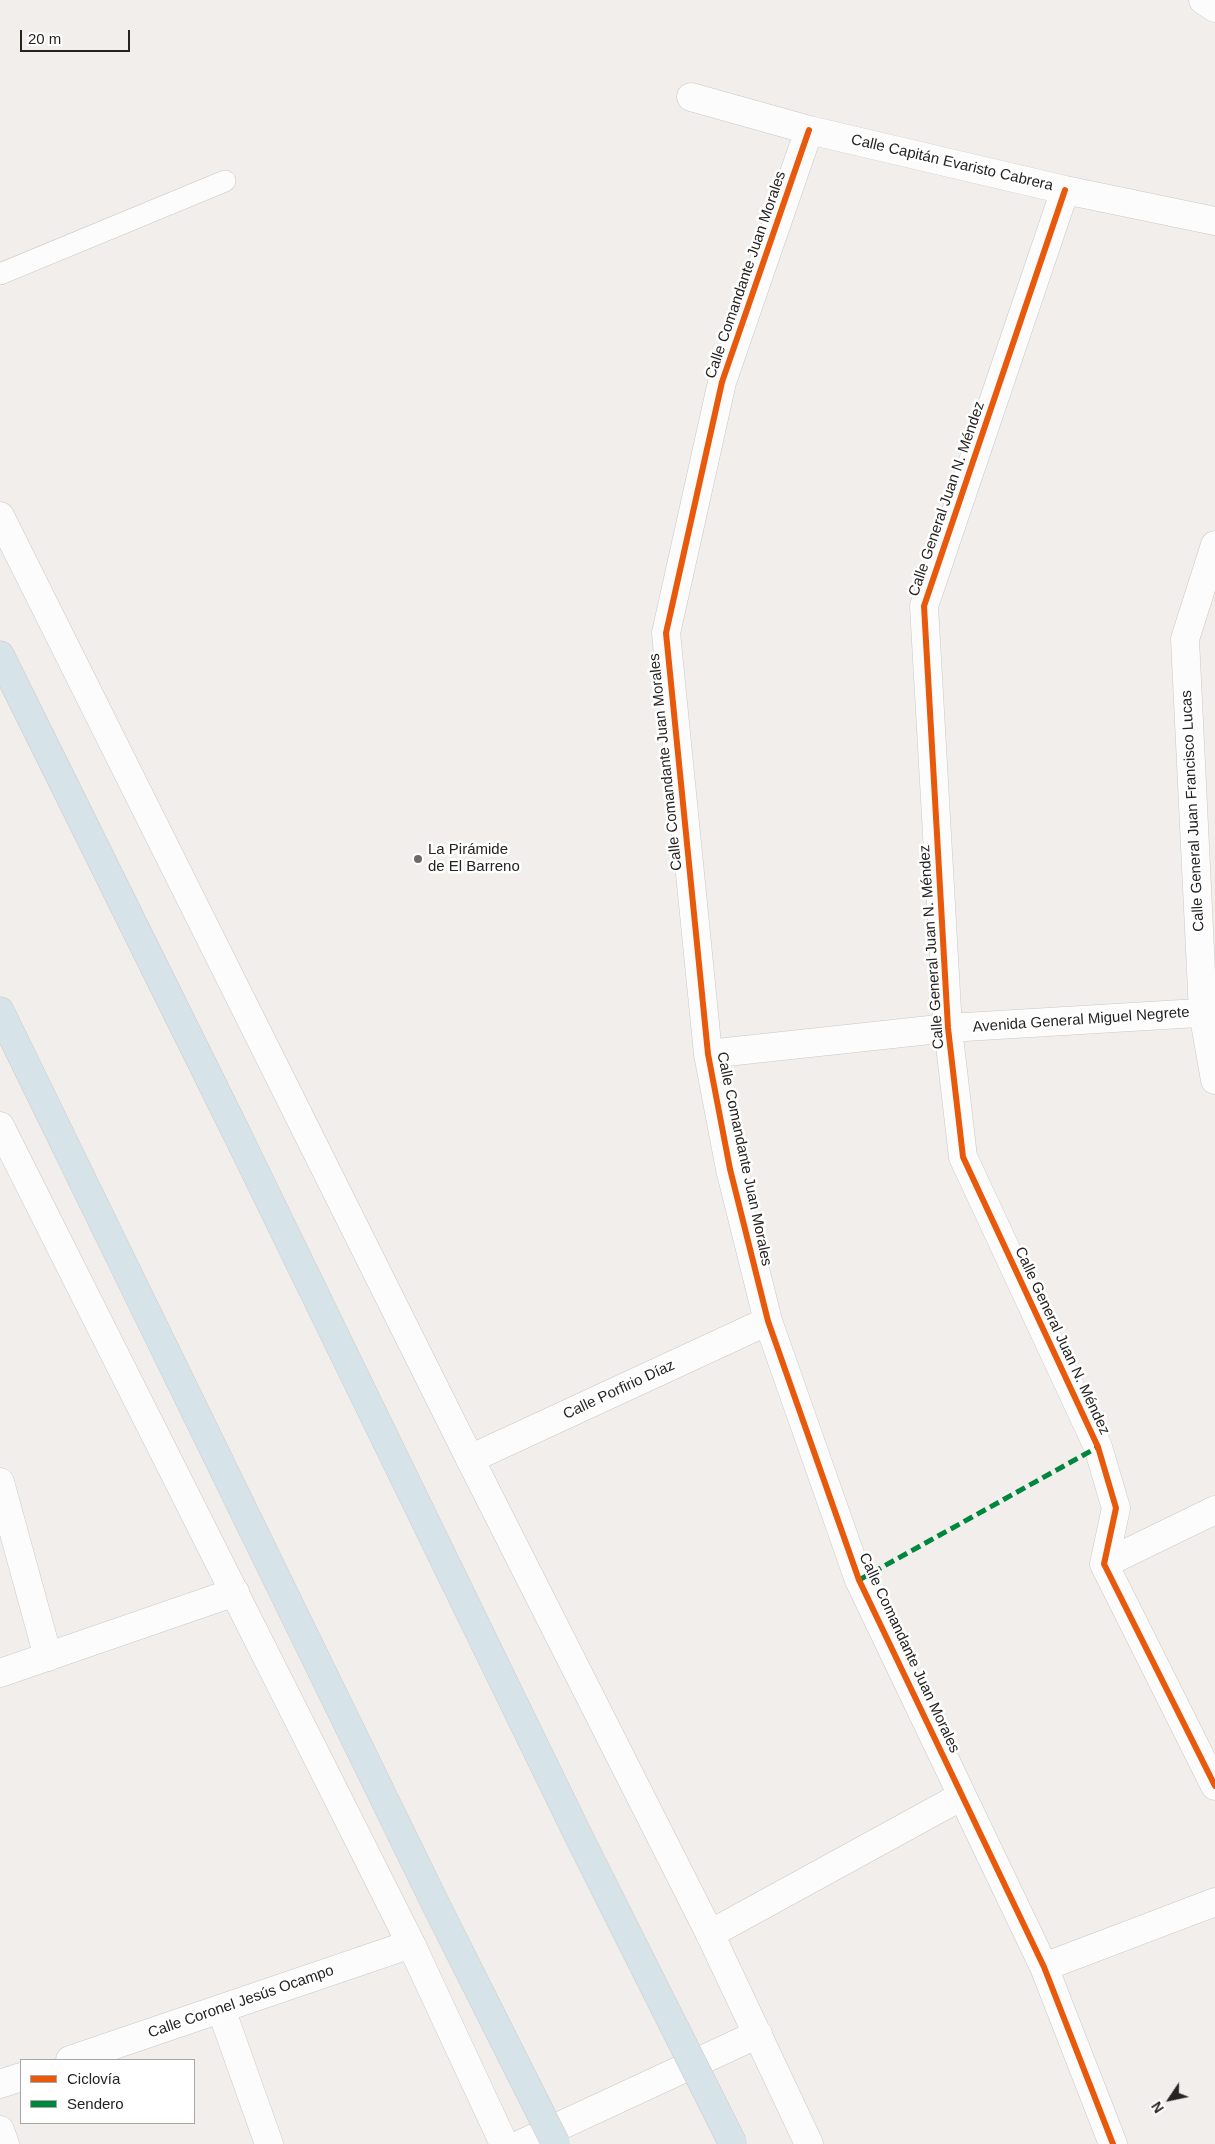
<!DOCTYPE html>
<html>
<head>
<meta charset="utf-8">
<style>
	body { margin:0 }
	#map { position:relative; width:1215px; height:2144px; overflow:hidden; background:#f1eeec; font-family:Arial,sans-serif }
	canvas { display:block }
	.legend { position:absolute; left:20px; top:2059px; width:175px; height:65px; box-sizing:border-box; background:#fff; border:1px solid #a8a7a7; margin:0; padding:6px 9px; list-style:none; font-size:15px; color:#262422 }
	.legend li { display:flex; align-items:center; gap:10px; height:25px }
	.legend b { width:25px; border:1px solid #a8a7a7 }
	.north { position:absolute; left:1145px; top:2074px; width:50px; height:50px; -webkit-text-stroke:4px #fff; paint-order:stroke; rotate:236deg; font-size:14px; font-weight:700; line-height:20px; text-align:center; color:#262422 }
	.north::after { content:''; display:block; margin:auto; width:18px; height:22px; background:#262422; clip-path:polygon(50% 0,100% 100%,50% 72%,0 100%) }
	.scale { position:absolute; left:20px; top:30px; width:110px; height:22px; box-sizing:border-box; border:2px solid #262422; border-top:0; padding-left:6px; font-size:15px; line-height:18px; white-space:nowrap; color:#262422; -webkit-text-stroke:4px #fff; paint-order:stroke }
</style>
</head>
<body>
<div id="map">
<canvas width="1215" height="2144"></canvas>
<ul class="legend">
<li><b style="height:6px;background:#e8590c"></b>Ciclovía</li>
<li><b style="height:6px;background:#00873e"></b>Sendero</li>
</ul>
<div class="north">N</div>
<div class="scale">20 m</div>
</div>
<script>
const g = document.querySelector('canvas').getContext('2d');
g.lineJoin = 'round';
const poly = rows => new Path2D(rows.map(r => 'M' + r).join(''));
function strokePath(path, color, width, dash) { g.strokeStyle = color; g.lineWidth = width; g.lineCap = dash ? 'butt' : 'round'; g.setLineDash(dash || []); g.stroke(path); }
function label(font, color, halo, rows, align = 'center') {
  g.font = font + ' Arial,sans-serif'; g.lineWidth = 5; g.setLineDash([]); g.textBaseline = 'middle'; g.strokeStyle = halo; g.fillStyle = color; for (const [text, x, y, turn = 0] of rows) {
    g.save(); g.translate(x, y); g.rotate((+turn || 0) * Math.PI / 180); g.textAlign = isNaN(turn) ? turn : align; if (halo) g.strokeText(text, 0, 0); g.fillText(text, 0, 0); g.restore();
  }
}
const service = poly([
	[0,274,225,181]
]);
const minor = poly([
	[1203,0,1215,8],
	[691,97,809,130,1065,190,1215,221],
	[809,130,722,382,666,633,708,1054,730,1169,768,1321,859,1580,1044,1967,1113,2144],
	[1065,190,924,606,948,1028,963,1157,1098,1447,1116,1508,1104,1564,1215,1786],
	[1215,545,1185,639,1203,1012,1215,1080],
	[708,1054,948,1028,1215,1012],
	[470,1459,768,1321],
	[0,1482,48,1657],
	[1104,1564,1215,1510],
	[0,1673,235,1592],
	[710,1934,962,1796],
	[1044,1967,1215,1902],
	[221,2009,269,2144],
	[70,2060,411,1944],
	[0,2084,21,2077],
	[0,2130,5,2144]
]);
const secondary = poly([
	[0,516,470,1459,710,1934,809,2144],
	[0,1126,411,1944,504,2144],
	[521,2144,758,2034]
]);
const trunk = poly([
	[0,655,235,1130],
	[0,1011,92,1200]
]);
strokePath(service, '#cac8c6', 22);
strokePath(minor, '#cac8c6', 29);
strokePath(secondary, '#cac8c6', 29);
strokePath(trunk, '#cbc9c7', 29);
strokePath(service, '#fdfcfc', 21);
strokePath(minor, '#fdfcfc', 28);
strokePath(secondary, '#fdfcfc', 28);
strokePath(trunk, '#d6e3e8', 28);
const trunkBridge = poly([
	[235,1130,579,1837,733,2144],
	[92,1200,435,1903,556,2144]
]);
strokePath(trunkBridge, '#cbc9c7', 29, []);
strokePath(trunkBridge, '#d6e3e8', 28);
strokePath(poly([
	[859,1580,1098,1447]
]), '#00873e', 5, [10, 5]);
strokePath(poly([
	[809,130,722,382,666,633,708,1054,730,1169,768,1321,859,1580,1044,1967,1113,2144],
	[1065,190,924,606,948,1028,963,1157,1098,1447,1116,1508,1104,1564,1215,1786]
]), '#e8590c', 6);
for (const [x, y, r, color] of [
	[418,859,5,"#6d6b69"]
]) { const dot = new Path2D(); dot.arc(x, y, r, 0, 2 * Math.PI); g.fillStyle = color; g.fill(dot); strokePath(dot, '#fff', 2); }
label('15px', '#262422', '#fff', [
	["Calle Capitán Evaristo Cabrera",952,163,13],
	["Calle Comandante Juan Morales",746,275,-71],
	["Calle General Juan N. Méndez",947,499,-71],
	["Calle Comandante Juan Morales",666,762,-96],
	["Calle General Juan Francisco Lucas",1193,811,-93],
	["Calle General Juan N. Méndez",932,947,-94],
	["Avenida General Miguel Negrete",1081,1020,-4],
	["Calle Comandante Juan Morales",744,1159,78],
	["Calle General Juan N. Méndez",1062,1341,65],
	["Calle Porfirio Díaz",619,1390,-25],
	["Calle Comandante Juan Morales",909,1653,65],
	["Calle Coronel Jesús Ocampo",241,2002,-19]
]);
label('15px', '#262422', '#fff', [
	["La Pirámide",428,850],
	["de El Barreno",428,867]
], 'left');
</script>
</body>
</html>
